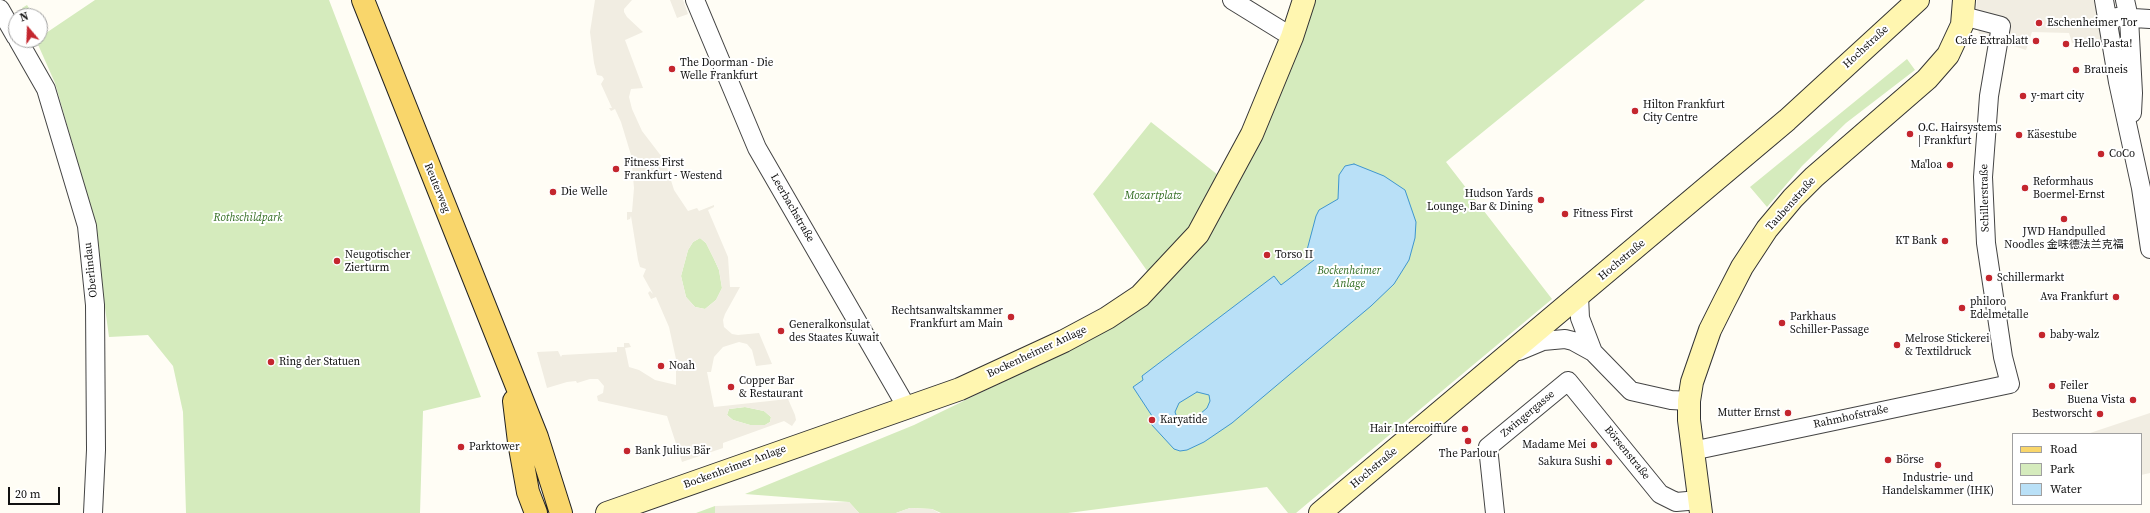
<!DOCTYPE html>
<html>
<head>
<meta charset="utf-8">
<style>
	body { margin:0 }
	#map { position:relative; width:2150px; height:513px; overflow:hidden; background:#fffdf5; font-family:"Source Serif 4",serif }
	canvas { display:block }
	.legend { position:absolute; left:2012px; top:433px; width:130px; height:72px; box-sizing:border-box; background:#fff; border:1px solid #a0a0a0; margin:0; padding:5px 7px; list-style:none; font-size:12px; color:#111 }
	.legend li { display:flex; align-items:center; gap:8px; height:20px }
	.legend b { width:20px; border:1px solid #a0a0a0 }
	.north { position:absolute; left:8px; top:8px; width:40px; height:40px; box-sizing:border-box; background:#fff; border:1px solid #a0a0a0; border-radius:50%; rotate:341deg; font-size:11px; font-weight:700; line-height:16px; text-align:center; color:#111 }
	.north::after { content:''; display:block; margin:auto; width:14px; height:18px; background:#c4262e; clip-path:polygon(50% 0,100% 100%,50% 72%,0 100%) }
	.scale { position:absolute; left:8px; top:487px; width:52px; height:18px; box-sizing:border-box; border:2px solid #111; border-top:0; padding-left:5px; font-size:12px; line-height:14px; white-space:nowrap; color:#111; -webkit-text-stroke:3px #fff; paint-order:stroke }
</style>
</head>
<body>
<div id="map">
<canvas width="2150" height="513"></canvas>
<ul class="legend">
<li><b style="height:5px;background:#f9d66b"></b>Road</li>
<li><b style="height:11px;background:#d5ebbd"></b>Park</li>
<li><b style="height:11px;background:#b9e0f7"></b>Water</li>
</ul>
<div class="north">N</div>
<div class="scale">20 m</div>
</div>
<script>
const g = document.querySelector('canvas').getContext('2d');
g.lineJoin = 'round';
function fillPath(path, color) { g.fillStyle = color; g.fill(path, 'evenodd'); }
const poly = rows => new Path2D(rows.map(r => 'M' + r).join(''));
function strokePath(path, color, width, dash) { g.strokeStyle = color; g.lineWidth = width; g.lineCap = dash ? 'butt' : 'round'; g.setLineDash(dash || []); g.stroke(path); }
function label(font, color, halo, rows, align = 'center') {
  g.font = font + ' "Source Serif 4","Noto Sans SC",serif'; g.lineWidth = 4; g.setLineDash([]); g.textBaseline = 'middle'; g.strokeStyle = halo; g.fillStyle = color; for (const [text, x, y, turn = 0] of rows) {
    g.save(); g.translate(x, y); g.rotate((+turn || 0) * Math.PI / 180); g.textAlign = isNaN(turn) ? turn : align; if (halo) g.strokeText(text, 0, 0); g.fillText(text, 0, 0); g.restore();
  }
}
fillPath(poly([
	[95,0,329,0,481,397,423,411,420,513,186,513,183,412,173,366,148,335,109,337,92,212,55,83,36,40,40,40,40,25,46,33],
	[1313,0,1645,0,1446,162,1552,299,1296,513,1288,513,1267,487,1068,513,941,513,932,509,910,508,896,513,859,513,849,502,745,494,914,425,1067,351,1203,240],
	[27,5,34,16,26,16,22,8],
	[1907,59,1915,70,1846,123,1802,166,1767,207,1750,187],
	[1151,122,1218,175,1190,227,1150,275,1093,194],
	[700,238,706,243,714,259,719,270,722,288,716,300,705,309,695,307,686,297,681,276,688,250,693,242],
	[745,407,764,411,771,417,770,422,765,425,750,425,733,420,727,415,729,409],
	[715,506,715,513,696,513]
]), '#d5ebbd');
fillPath(poly([
	[595,0,632,0,624,9,624,12,627,17,643,32,625,40,643,88,631,89,629,97,632,109,642,131,665,161,674,190,688,211,697,208,699,211,714,205,714,207,708,210,728,257,730,287,740,287,725,314,723,320,724,327,732,334,738,335,759,333,772,364,756,366,752,350,747,344,739,342,723,347,714,357,711,372,707,372,714,407,788,399,795,415,796,420,792,426,784,421,723,443,723,448,682,462,667,416,598,401,597,396,603,393,604,386,598,379,590,379,577,383,576,381,567,382,547,388,537,352,558,351,561,357,562,355,617,352,617,347,624,347,624,343,629,343,631,347,625,348,629,367,639,370,655,380,676,385,676,359,669,327,656,297,651,299,648,293,650,291,653,294,643,276,646,269,640,267,638,260,631,216,630,219,627,220,627,212,632,212,634,188,631,155,621,122,615,109,611,111,609,108,612,108,601,84,604,79,602,76,597,75,594,63,590,32],
	[700,238,706,243,714,259,719,270,722,288,716,300,705,309,695,307,686,297,681,276,688,250,693,242],
	[745,407,764,411,771,417,770,422,765,425,750,425,733,420,727,415,729,409],
	[670,0,683,0,688,14,677,18],
	[1977,0,2095,0,2103,42,2072,43,2069,33,2032,32,2026,50,1979,35,1976,10],
	[2150,413,2150,473,2141,475,2141,434,2087,434],
	[849,502,859,513,715,513,715,506],
	[910,508,932,509,939,513,896,513]
]), '#f1ede2');
const water = poly([
	[1354,164,1384,176,1405,190,1416,222,1415,238,1409,260,1394,284,1371,306,1232,423,1204,442,1187,450,1180,451,1174,449,1151,424,1154,421,1154,419,1133,387,1143,380,1142,376,1274,276,1281,285,1314,260,1307,250,1316,216,1319,210,1338,199,1339,175,1345,166,1354,164],
	[1197,392,1209,395,1210,401,1207,408,1193,420,1186,424,1179,423,1175,412,1179,403,1197,392]
]);
fillPath(water, '#b9e0f7');
strokePath(water, '#3f96cf', 1);
const street = poly([
	[695,0,757,148,906,406],
	[1232,0,1292,37],
	[2104,0,2118,82,2141,188,2150,249],
	[2125,0,2129,18,2133,93,2132,113],
	[0,9,16,37],
	[2117,17,2150,19],
	[18,40,46,89,87,226,95,305,96,450,93,513],
	[1579,296,1580,318,1593,352],
	[1519,351,1543,341,1565,339,1573,341,1593,352,1631,391,1671,400,1689,401],
	[1692,451,2010,384,2003,357,1986,243,1983,177,1989,96,2001,26,1963,16],
	[1495,513,1488,447,1568,381,1660,494,1676,502,1699,500]
]);
const secondary = poly([
	[607,513,960,389,1064,341,1107,318,1140,296,1198,234,1252,134,1292,37,1304,0],
	[1320,513,1787,120,1918,0],
	[1701,513,1689,420,1689,401,1692,382,1710,330,1724,302,1742,267,1767,229,1793,198,1814,177,1927,79,1948,55,1962,25,1964,0]
]);
const primary = poly([
	[363,0,537,437,561,513],
	[514,401,519,442,528,492,536,513]
]);
strokePath(street, '#444', 20);
strokePath(secondary, '#333', 24);
strokePath(primary, '#222', 24);
strokePath(street, '#fff', 18);
strokePath(secondary, '#fff6b0', 22);
strokePath(primary, '#f9d66b', 22);
for (const [x, y, r, color] of [
	[2039,23,4,"#c4262e"],
	[2036,41,4,"#c4262e"],
	[2066,44,4,"#c4262e"],
	[672,69,4,"#c4262e"],
	[2076,70,4,"#c4262e"],
	[2023,96,4,"#c4262e"],
	[1635,111,4,"#c4262e"],
	[1910,134,4,"#c4262e"],
	[2019,135,4,"#c4262e"],
	[2101,154,4,"#c4262e"],
	[1950,165,4,"#c4262e"],
	[616,169,4,"#c4262e"],
	[2025,188,4,"#c4262e"],
	[553,192,4,"#c4262e"],
	[1541,200,4,"#c4262e"],
	[1565,214,4,"#c4262e"],
	[2064,219,4,"#c4262e"],
	[1945,241,4,"#c4262e"],
	[1267,255,4,"#c4262e"],
	[337,261,4,"#c4262e"],
	[1989,278,4,"#c4262e"],
	[2116,297,4,"#c4262e"],
	[1962,308,4,"#c4262e"],
	[1011,317,4,"#c4262e"],
	[1782,323,4,"#c4262e"],
	[781,331,4,"#c4262e"],
	[2042,335,4,"#c4262e"],
	[1897,345,4,"#c4262e"],
	[271,362,4,"#c4262e"],
	[661,366,4,"#c4262e"],
	[2052,386,4,"#c4262e"],
	[731,387,4,"#c4262e"],
	[2133,400,4,"#c4262e"],
	[1788,413,4,"#c4262e"],
	[2100,414,4,"#c4262e"],
	[1152,420,4,"#c4262e"],
	[1465,429,4,"#c4262e"],
	[1468,441,4,"#c4262e"],
	[1594,445,4,"#c4262e"],
	[461,447,4,"#c4262e"],
	[627,451,4,"#c4262e"],
	[1888,460,4,"#c4262e"],
	[1609,462,4,"#c4262e"],
	[1938,465,4,"#c4262e"]
]) { const dot = new Path2D(); dot.arc(x, y, r, 0, 2 * Math.PI); g.fillStyle = color; g.fill(dot); strokePath(dot, '#fff', 1.5); }
label('11px', '#111', '#fff', [
	["Eschenheimer Tor",2047,23],
	["Cafe Extrablatt",2028,41,"right"],
	["Hello Pasta!",2074,44],
	["The Doorman - Die",680,63],
	["Welle Frankfurt",680,76],
	["Brauneis",2084,70],
	["y-mart city",2031,96],
	["Hilton Frankfurt",1643,105],
	["City Centre",1643,118],
	["O.C. Hairsystems",1918,128],
	["| Frankfurt",1918,141],
	["Käsestube",2027,135],
	["CoCo",2109,154],
	["Fitness First",624,163],
	["Frankfurt - Westend",624,176],
	["Ma'loa",1942,165,"right"],
	["Reformhaus",2033,182],
	["Boermel-Ernst",2033,195],
	["Die Welle",561,192],
	["Hudson Yards",1533,194,"right"],
	["Lounge, Bar & Dining",1533,207,"right"],
	["Fitness First",1573,214],
	["JWD Handpulled",2064,232,"center"],
	["Noodles 金味德法兰克福",2064,245,"center"],
	["KT Bank",1937,241,"right"],
	["Neugotischer",345,255],
	["Zierturm",345,268],
	["Torso II",1275,255],
	["Schillermarkt",1997,278],
	["Ava Frankfurt",2108,297,"right"],
	["philoro",1970,302],
	["Edelmetalle",1970,315],
	["Rechtsanwaltskammer",1003,311,"right"],
	["Frankfurt am Main",1003,324,"right"],
	["Parkhaus",1790,317],
	["Schiller-Passage",1790,330],
	["Generalkonsulat",789,325],
	["des Staates Kuwait",789,338],
	["baby-walz",2050,335],
	["Melrose Stickerei",1905,339],
	["& Textildruck",1905,352],
	["Ring der Statuen",279,362],
	["Noah",669,366],
	["Copper Bar",739,381],
	["& Restaurant",739,394],
	["Feiler",2060,386],
	["Buena Vista",2125,400,"right"],
	["Mutter Ernst",1780,413,"right"],
	["Bestworscht",2092,414,"right"],
	["Karyatide",1160,420],
	["Hair Intercoiffure",1457,429,"right"],
	["Madame Mei",1586,445,"right"],
	["Parktower",469,447],
	["Bank Julius Bär",635,451],
	["The Parlour",1468,454,"center"],
	["Börse",1896,460],
	["Sakura Sushi",1601,462,"right"],
	["Industrie- und",1938,478,"center"],
	["Handelskammer (IHK)",1938,491,"center"]
], 'left');
label('11px', '#111', '#fff', [
	["Hochstraße",1866,47,-43],
	["Reuterweg",437,188,68],
	["Schillerstraße",1985,198,-91],
	["Taubenstraße",1791,204,-48],
	["Leerbachstraße",792,208,60],
	["Hochstraße",1622,260,-40],
	["Oberlindau",91,270,-96],
	["Bockenheimer Anlage",1037,352,-25],
	["Zwingergasse",1528,414,-40],
	["Rahmhofstraße",1851,417,-12],
	["Börsenstraße",1627,453,51],
	["Bockenheimer Anlage",735,467,-20],
	["Hochstraße",1374,468,-40]
]);
label('italic 11px', '#2f6b1f', '#fff', [
	["Mozartplatz",1153,196],
	["Rothschildpark",248,218],
	["Bockenheimer",1349,271],
	["Anlage",1349,284]
]);
</script>
</body>
</html>
